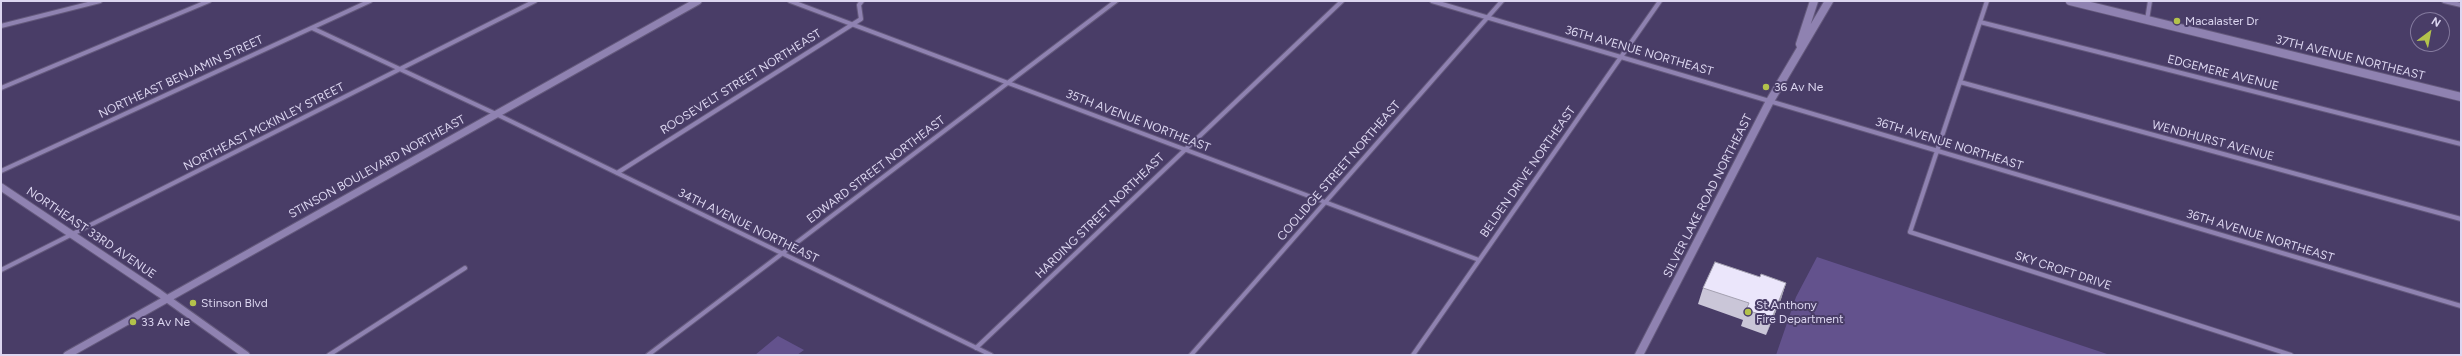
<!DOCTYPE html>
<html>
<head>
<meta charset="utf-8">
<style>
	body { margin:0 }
	#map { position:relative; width:2462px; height:356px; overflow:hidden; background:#493d67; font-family:Figtree,sans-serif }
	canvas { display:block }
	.frame { position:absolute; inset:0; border:2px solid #dcd6f0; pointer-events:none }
	.north { position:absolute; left:2410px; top:12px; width:40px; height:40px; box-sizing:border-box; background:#493d67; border:1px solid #847a9e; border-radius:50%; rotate:32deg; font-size:11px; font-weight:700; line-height:16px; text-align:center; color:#dcd6f0 }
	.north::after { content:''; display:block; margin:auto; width:14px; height:18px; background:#b3c24b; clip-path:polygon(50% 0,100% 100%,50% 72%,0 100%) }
</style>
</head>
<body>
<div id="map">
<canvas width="2462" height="356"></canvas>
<div class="frame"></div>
<div class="north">N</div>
</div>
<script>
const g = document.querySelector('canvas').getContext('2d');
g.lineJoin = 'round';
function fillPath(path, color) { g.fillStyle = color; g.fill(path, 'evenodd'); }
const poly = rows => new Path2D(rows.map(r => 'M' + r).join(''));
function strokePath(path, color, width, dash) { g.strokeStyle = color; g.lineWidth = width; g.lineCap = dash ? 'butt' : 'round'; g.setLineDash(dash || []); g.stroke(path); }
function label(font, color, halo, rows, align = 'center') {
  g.font = font + ' Figtree,sans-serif'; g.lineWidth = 4; g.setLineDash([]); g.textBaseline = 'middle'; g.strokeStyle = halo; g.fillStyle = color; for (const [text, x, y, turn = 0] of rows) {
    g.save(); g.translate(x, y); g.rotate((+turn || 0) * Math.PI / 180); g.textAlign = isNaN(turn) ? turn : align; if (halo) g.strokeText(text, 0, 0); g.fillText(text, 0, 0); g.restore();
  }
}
fillPath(poly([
	[1817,257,2110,355,1776,355,1796,297],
	[778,336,804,350,797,355,755,355]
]), '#63528d');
const minor = poly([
	[790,1,1479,260],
	[1432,1,2461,306],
	[1987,1,1910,232,2291,355],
	[2444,1,2461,5],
	[2147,20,2150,1],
	[1980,22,2461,144],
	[1,26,100,1],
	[312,28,496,114,991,355],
	[1960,82,2461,219],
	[1,88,209,1],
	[1,171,370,1],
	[617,173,861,19,859,5,862,1],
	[1,270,535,1],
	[976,348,1342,1],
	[329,355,465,268],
	[648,355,1116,1],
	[1191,355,1502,1],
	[1413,355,1660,1]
]);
const tertiary = poly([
	[1,187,159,293,246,355],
	[67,355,698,1]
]);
const secondary = poly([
	[2070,1,2461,97],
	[1800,44,1814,1],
	[1639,355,1770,101,1829,1]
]);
strokePath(minor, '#64597c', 6);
strokePath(tertiary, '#64597c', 9);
strokePath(secondary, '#64597c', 10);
strokePath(minor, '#8f82b1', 4);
strokePath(tertiary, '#8f82b1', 7);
strokePath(secondary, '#8f82b1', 8);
fillPath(poly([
	[1760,277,1786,283,1781,299,1766,335,1741,326,1743,320,1698,304,1703,288]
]), '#cac6d8');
fillPath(poly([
	[1786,283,1781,299,1766,335,1772,318]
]), '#a4a1b0');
const building = poly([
	[1715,262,1760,277,1761,274,1786,283,1772,318,1746,310,1749,303,1703,288,1715,262]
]);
fillPath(building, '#ebe6fb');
strokePath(building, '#a4a1b0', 1);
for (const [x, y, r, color] of [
	[2177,21,4,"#b3c24b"],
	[1766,87,4,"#b3c24b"],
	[193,303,4,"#b3c24b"],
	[1748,312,4,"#b3c24b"],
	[133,322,4,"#b3c24b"]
]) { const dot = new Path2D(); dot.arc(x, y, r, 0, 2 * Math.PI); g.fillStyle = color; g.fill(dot); strokePath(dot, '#493d67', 1.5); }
label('12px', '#dcd6f0', '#493d67', [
	["Macalaster Dr",2185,21],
	["36 Av Ne",1774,87],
	["Stinson Blvd",201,303],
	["St Anthony",1756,305],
	["Fire Department",1756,319],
	["33 Av Ne",141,322]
], 'left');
label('12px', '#dcd6f0', '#493d67', [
	["36TH AVENUE NORTHEAST",1639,51,16],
	["37TH AVENUE NORTHEAST",2350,58,14],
	["EDGEMERE AVENUE",2223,73,14],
	["NORTHEAST BENJAMIN STREET",181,77,-25],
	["ROOSEVELT STREET NORTHEAST",741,82,-32],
	["35TH AVENUE NORTHEAST",1138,121,21],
	["NORTHEAST MCKINLEY STREET",264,127,-27],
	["WENDHURST AVENUE",2213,141,15],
	["36TH AVENUE NORTHEAST",1949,144,17],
	["STINSON BOULEVARD NORTHEAST",377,167,-29],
	["EDWARD STREET NORTHEAST",876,170,-37],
	["COOLIDGE STREET NORTHEAST",1339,171,-49],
	["BELDEN DRIVE NORTHEAST",1528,172,-55],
	["SILVER LAKE ROAD NORTHEAST",1708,196,-63],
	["HARDING STREET NORTHEAST",1100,216,-44],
	["34TH AVENUE NORTHEAST",748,226,26],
	["NORTHEAST 33RD AVENUE",91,233,34],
	["36TH AVENUE NORTHEAST",2260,236,17],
	["SKY CROFT DRIVE",2063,271,18]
]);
</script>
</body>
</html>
